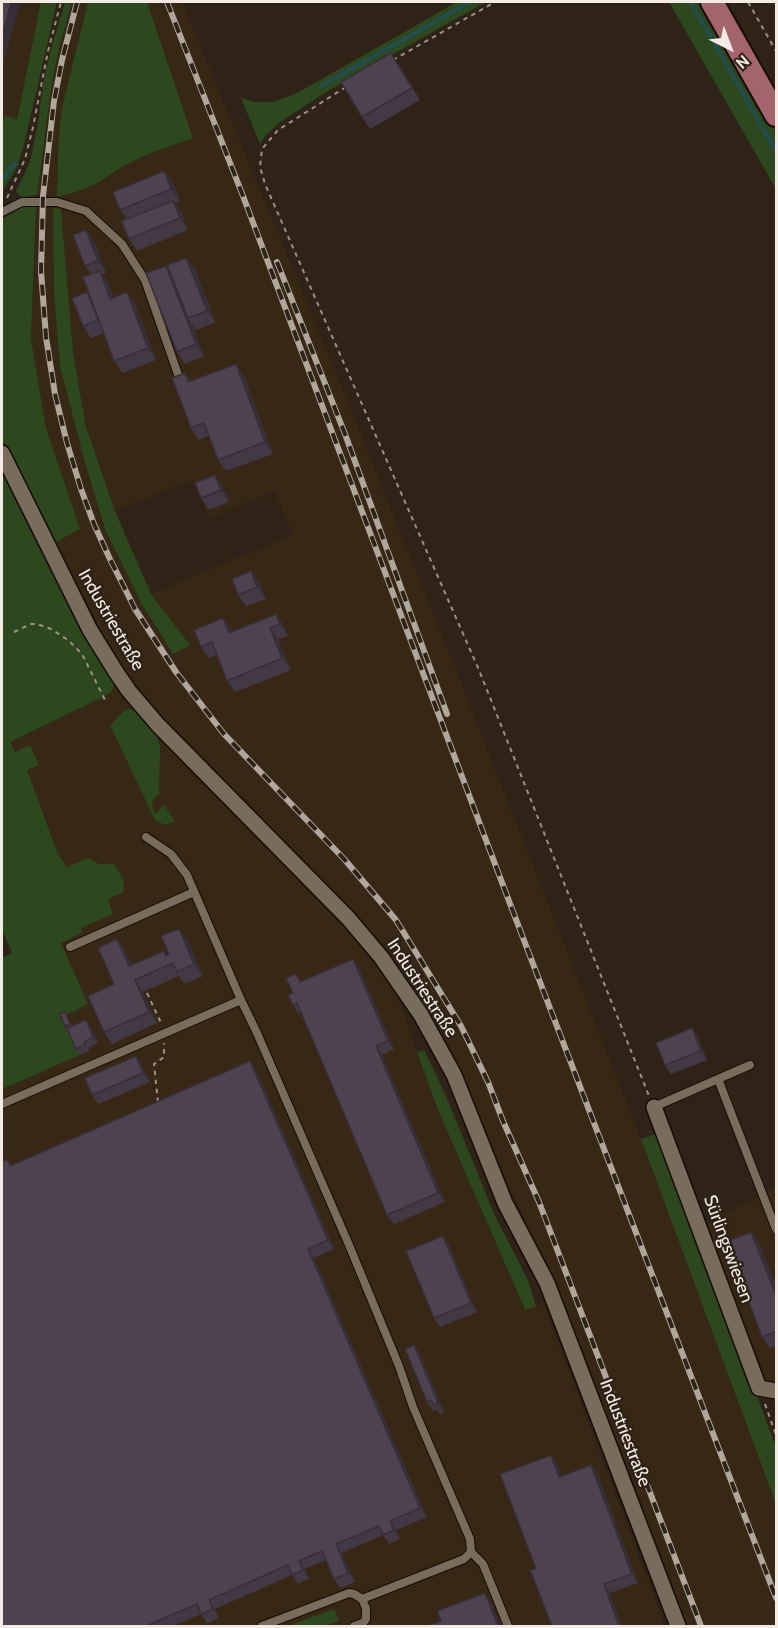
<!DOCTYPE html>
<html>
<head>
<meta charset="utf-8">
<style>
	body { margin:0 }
	#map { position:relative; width:778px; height:1628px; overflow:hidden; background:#2e2316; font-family:Cabin,sans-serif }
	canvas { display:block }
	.frame { position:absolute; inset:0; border:3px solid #f4ece4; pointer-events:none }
	.north { position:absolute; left:700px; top:18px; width:60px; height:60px; -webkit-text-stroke:4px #2e2316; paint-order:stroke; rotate:138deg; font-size:16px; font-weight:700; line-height:24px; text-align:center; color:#f4ece4 }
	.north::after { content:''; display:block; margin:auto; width:21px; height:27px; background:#f4ece4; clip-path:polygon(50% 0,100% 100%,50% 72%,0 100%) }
</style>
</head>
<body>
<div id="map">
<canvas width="778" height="1628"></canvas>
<div class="frame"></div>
<div class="north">N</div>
</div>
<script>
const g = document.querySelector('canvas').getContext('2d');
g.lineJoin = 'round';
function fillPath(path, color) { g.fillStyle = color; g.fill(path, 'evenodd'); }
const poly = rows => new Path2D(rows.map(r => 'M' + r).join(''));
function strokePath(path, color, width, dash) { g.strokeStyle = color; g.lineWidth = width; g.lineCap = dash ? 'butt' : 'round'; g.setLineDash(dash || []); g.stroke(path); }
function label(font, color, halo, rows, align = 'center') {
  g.font = font + ' Cabin,sans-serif'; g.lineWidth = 5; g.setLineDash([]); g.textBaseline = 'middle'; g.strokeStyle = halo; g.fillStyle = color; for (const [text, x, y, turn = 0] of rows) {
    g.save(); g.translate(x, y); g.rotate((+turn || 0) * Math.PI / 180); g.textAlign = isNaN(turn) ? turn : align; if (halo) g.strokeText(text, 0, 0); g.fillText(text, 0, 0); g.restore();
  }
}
fillPath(poly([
	[2,2,41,2,17,119,2,125],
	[72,2,88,2,61,112,58,153,57,196,79,191,96,184,122,167,148,154,193,138,147,2,182,2,348,402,458,675,641,1139,776,1504,776,1626,685,1626,553,1280,505,1178,461,1071,427,1010,385,949,313,873,180,739,136,688,116,661,96,627,54,543,80,528,46,428,31,338,36,207,53,208,54,294,60,366,85,463,105,529,141,603,173,654,190,645,151,594,292,535,275,491,209,518,193,480,115,511,86,427,73,352,61,209,56,208,57,197,37,195,52,83,60,45],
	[97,657,136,711,155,733,350,933,372,959,398,998,438,1110,524,1309,543,1303,665,1626,2,1626,2,958,12,953,2,929,2,710],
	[776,1188,776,1384,770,1383,762,1375,703,1225]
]), '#372815');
fillPath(poly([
	[41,2,57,2,23,149,15,171,2,192,2,125,5,116,17,119],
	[65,2,72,2,60,45,52,83,37,195,22,197,19,195,16,191,25,173,31,158,38,123,43,85,50,52],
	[88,2,147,2,193,138,148,154,122,167,96,184,79,191,57,197,58,153,61,112],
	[457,2,486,2,328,91,297,111,279,123,266,135,260,144,241,98,255,102,273,102,297,93],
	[669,2,702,2,776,132,776,189],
	[22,207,36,207,31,338,46,428,80,529,54,543,2,440,2,219],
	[53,208,61,209,73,352,86,427,115,511,151,594,190,645,173,654,141,603,105,529,85,463,60,366,54,294],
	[2,467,88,640,97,657,113,679,114,684,112,691,109,694,10,742,15,752,30,745,39,765,27,770,57,852,67,867,88,858,99,864,114,864,123,878,124,892,108,899,113,914,81,928,82,933,61,943,88,1004,62,1017,80,1055,2,1089,2,958,12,953,2,929],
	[128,709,136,711,155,733,160,746,159,794,153,800,152,806,155,813,158,812,160,808,164,805,175,821,165,825,155,820,110,725,124,711],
	[424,1050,446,1096,495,1216,527,1278,536,1306,525,1310,438,1110,417,1052],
	[659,1133,776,1447,776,1504,641,1139],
	[334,1609,339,1621,324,1626,288,1626]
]), '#2d471e');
strokePath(poly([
	[691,2,776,151],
	[321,86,470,2],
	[2,180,14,164,17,164]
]), '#234c4c', 4);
const lane = poly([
	[2,212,22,202,57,202,86,211,122,244,145,280,181,383],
	[146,837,171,854,187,875,241,1000,257,1033,349,1245,399,1366,413,1407,470,1539,471,1552,464,1559,362,1599],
	[70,947,194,892],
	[718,1079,776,1229],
	[2,1104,241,1000],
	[654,1107,750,1065],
	[471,1552,483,1564,508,1626],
	[262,1626,349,1593,354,1594,362,1599,366,1608,366,1619,363,1623,354,1626]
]);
const street = poly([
	[2,453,90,630,116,672,129,691,158,725,348,918,381,957,421,1015,454,1075,505,1203,547,1283,678,1626],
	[654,1107,759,1388,776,1391]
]);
const primary = poly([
	[712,2,776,115]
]);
strokePath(lane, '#160c03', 10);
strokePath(street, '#160c03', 18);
strokePath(primary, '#160c03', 26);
strokePath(poly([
	[748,2,776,51],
	[393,60,495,2],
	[346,87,278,130,262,149,260,167,265,184,479,670,649,1096],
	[7,198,25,159,33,127,48,51,61,2],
	[14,632,31,624,37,624,51,629,68,640,82,654,106,702],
	[147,993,161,1023],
	[158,1102,154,1064,164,1057,164,1043],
	[765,1404,776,1435]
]), '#9b9187', 2, [4.5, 4.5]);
strokePath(lane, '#786c5d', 8);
strokePath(street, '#786c5d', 15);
strokePath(primary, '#a3646c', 22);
const rail = poly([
	[77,2,62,60,54,101,43,196,41,271,46,337,55,394,67,443,81,489,94,524,109,557,135,609,176,672,224,734,345,860,396,920,461,1026,488,1082,503,1121,539,1202,701,1626],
	[167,2,243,196,512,909,776,1598],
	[277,262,345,434,447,714]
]);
strokePath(rail, '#afa69c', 6);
strokePath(rail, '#2e2316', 4, [11]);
fillPath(poly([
	[399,65,420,100,370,129,362,117],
	[164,171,173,183,180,201,174,203,181,212,188,230,137,251,129,239,127,219,120,210],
	[86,230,94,242,106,273,102,274,108,283,113,297,127,292,135,304,156,360,123,373,114,361,104,333,91,338,83,326,87,292,91,297,91,274,85,266],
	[186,258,195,269,215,322,196,330,192,325,204,356,185,364,177,352],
	[185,373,191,381,244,376,273,454,226,471,218,460,209,436,199,440,191,428],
	[223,487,229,502,209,510,201,498],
	[251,571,260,583,266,599,246,606,238,595],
	[276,614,284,626,288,636,278,639,291,670,235,692,227,681,217,655,209,658,201,647,223,618,232,632],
	[187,940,203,976,185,984,179,976,143,992,157,1023,112,1044,104,1032,114,984,125,951,132,965,164,951,167,955],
	[353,959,359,968,394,1049,382,1055,445,1202,394,1224,387,1215,301,1013,299,1014,293,1005,293,993,296,974,301,981],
	[65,1012,72,1026,86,1020,90,1026,98,1043,88,1048,90,1051,80,1055,76,1049,65,1026],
	[692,1028,698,1037,707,1060,671,1074,665,1065],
	[136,1056,142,1065,150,1082,98,1104,92,1095],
	[256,1070,334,1249,314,1258,427,1517,396,1530,400,1539,389,1544,383,1535,342,1553,355,1582,340,1588,334,1579,326,1560,305,1569,309,1579,298,1584,292,1575,215,1609,219,1618,207,1623,201,1614,173,1626,2,1626,7,1159,11,1165],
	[751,1232,759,1243,777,1288,777,1346,770,1348,762,1337],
	[443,1236,449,1245,477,1312,440,1327,434,1318],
	[414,1345,420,1354,444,1412,440,1414,437,1409,433,1411,427,1402],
	[551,1455,557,1464,561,1476,597,1473,638,1583,610,1593,536,1569]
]), '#433945');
fillPath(poly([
	[11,2,20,2,2,69,2,37],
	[391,53,399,65,420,100,412,88],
	[164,171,173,183,180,201,171,189],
	[173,201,181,212,188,230,180,218],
	[86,230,94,242,106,273,98,261],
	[186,258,195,269,215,322,207,311],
	[166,266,174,277,188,318,192,325,204,356,196,344],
	[100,271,108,283,118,310,110,299],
	[87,292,95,304,106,332,98,320],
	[127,292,135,304,156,360,148,348],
	[236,364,244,376,273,454,265,442],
	[215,475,223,487,229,502,221,490],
	[251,571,260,583,266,599,257,587],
	[276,614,284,626,288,636,280,624],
	[223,618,231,630,238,645,229,633],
	[270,628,278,639,291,670,282,658],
	[179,929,187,940,203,976,194,964],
	[117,939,125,951,137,978,129,966],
	[353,959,359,968,394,1049,388,1041],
	[135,980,143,992,157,1023,149,1012],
	[86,1020,90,1026,98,1043,93,1037],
	[692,1028,698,1037,707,1060,701,1051],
	[376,1046,382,1055,445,1202,438,1193],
	[136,1056,142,1065,150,1082,143,1073],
	[250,1061,256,1070,334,1249,328,1240],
	[751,1232,759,1243,777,1288,777,1298],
	[443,1236,449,1245,477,1312,471,1303],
	[308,1249,314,1258,427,1517,420,1508],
	[414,1345,420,1354,444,1412,438,1403],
	[551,1455,557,1464,565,1485,559,1477],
	[591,1465,597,1473,638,1583,632,1574],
	[390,1521,396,1530,400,1539,394,1530],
	[336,1544,342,1553,355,1582,348,1573],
	[299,1561,305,1569,309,1579,303,1570],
	[604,1584,610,1593,622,1626,619,1626],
	[485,1593,491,1602,501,1626,498,1626],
	[209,1600,215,1609,219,1618,213,1609]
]), '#372e38');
const building = poly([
	[2,2,11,2,2,37,2,2],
	[391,53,412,88,362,117,341,82,391,53],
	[164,171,171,189,120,210,113,192,164,171],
	[173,201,180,218,129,239,121,221,173,201],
	[86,230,98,261,85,266,73,235,86,230],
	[186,258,207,311,188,318,167,265,186,258],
	[166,266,196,344,177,352,146,273,166,266],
	[100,271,110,299,127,292,148,348,114,361,83,277,100,271],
	[87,292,98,320,83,326,72,298,87,292],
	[236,364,265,442,218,460,204,423,191,428,172,378,185,373,188,382,236,364],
	[215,475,221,490,201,498,195,483,215,475],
	[251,571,257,587,238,595,232,579,251,571],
	[276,614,280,624,270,628,282,658,227,681,212,642,201,647,194,630,223,618,229,633,276,614],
	[179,929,194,964,177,972,173,963,135,980,149,1012,104,1032,88,996,114,984,98,948,117,939,129,966,164,951,166,956,169,954,161,936,179,929],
	[353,959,388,1041,376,1046,438,1193,387,1215,297,1003,293,1005,288,995,293,993,286,978,296,974,300,982,353,959],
	[65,1012,70,1024,65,1026,60,1014,65,1012],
	[86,1020,93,1037,84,1042,85,1045,76,1049,67,1028,86,1020],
	[692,1028,701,1051,665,1065,656,1043,692,1028],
	[136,1056,143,1073,92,1095,85,1078,136,1056],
	[250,1061,328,1240,308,1249,420,1508,390,1521,394,1530,383,1535,379,1526,336,1544,348,1573,334,1579,322,1551,299,1561,303,1570,292,1575,288,1565,209,1600,213,1609,201,1614,197,1604,146,1626,2,1626,2,1162,7,1159,10,1166,250,1061],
	[751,1232,777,1298,777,1331,762,1337,726,1242,751,1232],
	[443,1236,471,1303,434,1318,406,1251,443,1236],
	[414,1345,438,1403,434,1405,431,1400,427,1402,405,1349,414,1345],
	[551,1455,559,1477,591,1465,632,1574,604,1584,619,1626,552,1626,530,1570,536,1569,500,1474,551,1455],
	[485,1593,498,1626,427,1626,441,1621,437,1611,485,1593]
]);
fillPath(building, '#4e4250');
strokePath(building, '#372e38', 1.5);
label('18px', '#f4ece4', '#2e2316', [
	["Industriestraße",111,620,60],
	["Industriestraße",422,988,57],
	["Sürlingswiesen",728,1249,70],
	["Industriestraße",625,1433,69]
]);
</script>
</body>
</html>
